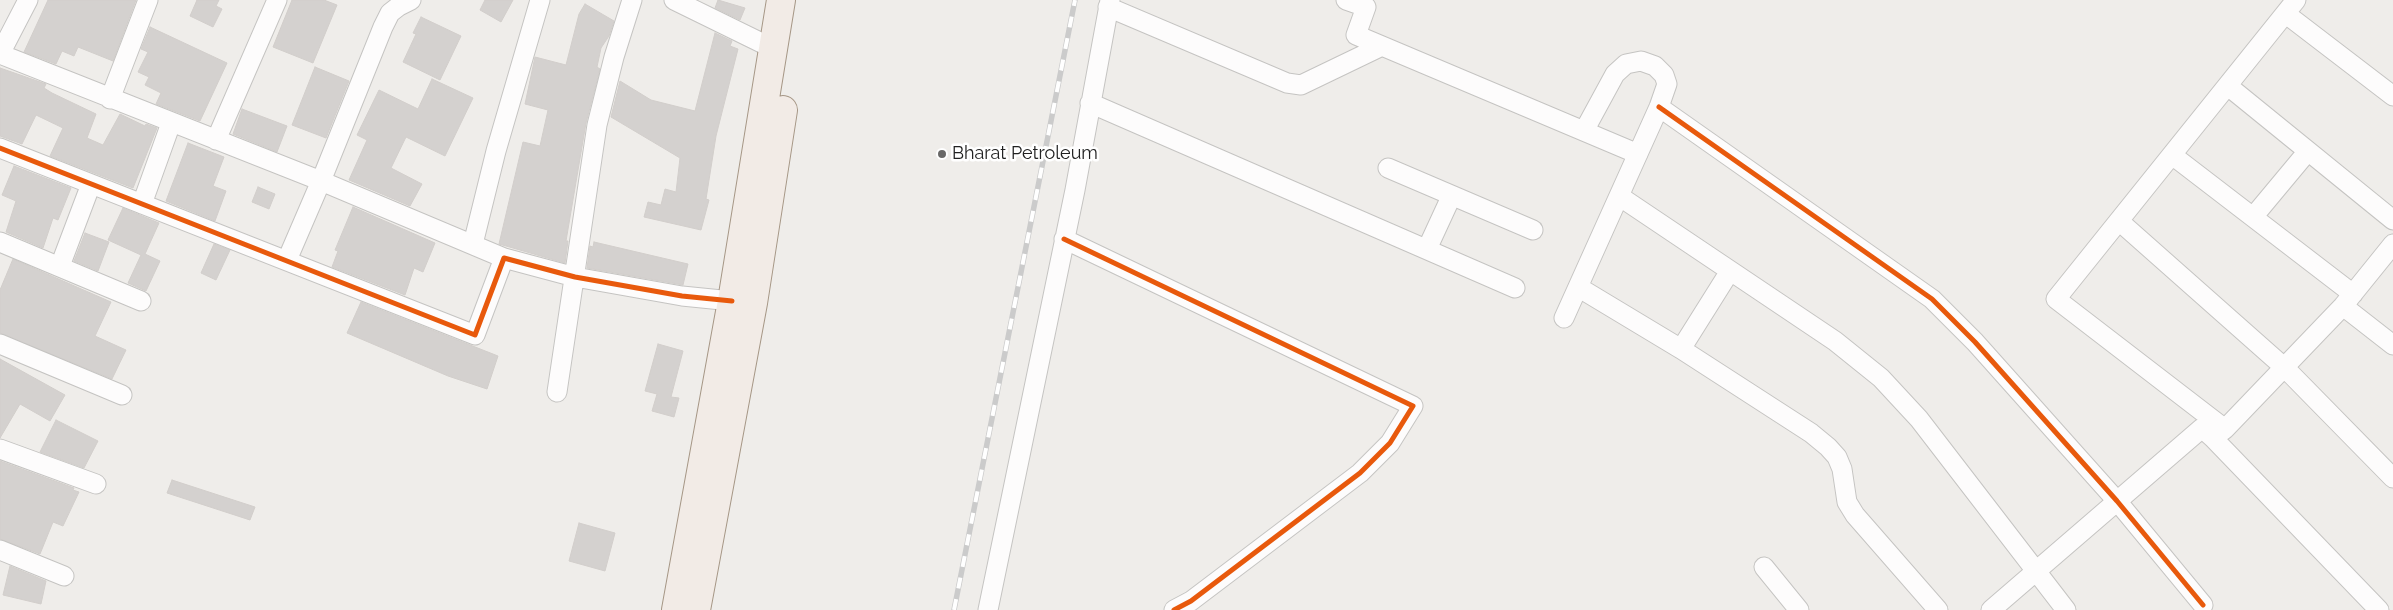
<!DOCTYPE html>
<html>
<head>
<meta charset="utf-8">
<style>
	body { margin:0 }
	canvas { display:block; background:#efedea }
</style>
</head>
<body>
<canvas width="2393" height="610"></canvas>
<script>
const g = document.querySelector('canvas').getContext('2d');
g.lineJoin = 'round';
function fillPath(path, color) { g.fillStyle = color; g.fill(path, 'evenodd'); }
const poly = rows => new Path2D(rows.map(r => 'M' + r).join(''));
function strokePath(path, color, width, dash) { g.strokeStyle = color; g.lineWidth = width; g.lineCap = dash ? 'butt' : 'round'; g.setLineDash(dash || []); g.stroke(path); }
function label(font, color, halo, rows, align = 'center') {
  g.font = font + ' Raleway,sans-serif'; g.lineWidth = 5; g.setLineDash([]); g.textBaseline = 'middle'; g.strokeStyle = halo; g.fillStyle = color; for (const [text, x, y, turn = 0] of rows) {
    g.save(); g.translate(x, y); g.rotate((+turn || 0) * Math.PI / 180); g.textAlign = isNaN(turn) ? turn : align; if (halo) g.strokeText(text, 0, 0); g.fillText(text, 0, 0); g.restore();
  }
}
const building = poly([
	[48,0,136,0,113,61,78,47,74,56,62,51,56,64,24,52,48,0],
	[197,0,219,0,216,6,222,9,213,27,190,16,197,0],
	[292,0,324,0,337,5,313,63,273,47,292,0],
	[485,0,513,0,501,22,480,10,485,0],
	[718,0,745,8,740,20,715,8,718,0],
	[585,4,614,21,609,36,601,48,597,67,600,69,586,123,566,241,568,241,565,263,499,244,523,142,540,146,548,110,525,104,535,57,566,65,579,14,585,4],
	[421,17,461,36,440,80,403,62,416,34,413,33,421,17],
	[150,27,227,63,200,121,156,104,161,93,145,85,149,77,138,72,148,52,141,49,150,27],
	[715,33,732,41,730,46,738,49,716,136,706,199,709,200,701,230,644,217,648,202,661,205,665,189,676,192,680,158,611,117,620,81,651,100,695,111,715,33],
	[315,67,349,81,326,138,292,125,315,67],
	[0,68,46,84,44,88,52,93,96,114,87,138,103,145,120,114,145,126,146,124,157,128,133,188,50,156,63,128,36,115,22,144,0,136,0,68],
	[432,79,473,98,445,156,406,137,391,168,422,184,410,206,349,180,367,140,357,135,379,90,418,109,432,79],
	[242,109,287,126,277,152,233,134,242,109],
	[188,143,224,157,213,186,226,191,215,221,166,201,188,143],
	[14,166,71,188,58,220,53,218,43,248,6,232,16,201,2,195,14,166],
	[258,187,275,194,269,209,252,202,258,187],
	[353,207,435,243,423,272,414,268,405,295,332,267,338,251,335,250,353,207],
	[123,208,159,223,145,254,160,261,146,291,128,283,141,255,108,240,123,208],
	[85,233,109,242,98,271,74,261,85,233],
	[594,242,688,264,683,285,587,268,590,246,593,247,594,242],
	[214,244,230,250,216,280,201,273,214,244],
	[13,259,111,302,95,336,126,350,112,379,0,333,0,290,13,259],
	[361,302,498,356,487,389,448,376,347,333,361,302],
	[658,344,683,351,671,397,679,398,674,417,652,411,657,394,645,391,658,344],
	[0,359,65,395,50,421,20,404,0,438,0,359],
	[56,420,98,441,84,468,40,452,56,420],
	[0,461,74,488,73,490,79,492,63,526,53,522,40,554,0,539,0,461],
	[172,480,255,507,250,520,167,493,172,480],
	[579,523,615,533,605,571,569,561,579,523],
	[10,566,46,581,41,604,3,595,10,566]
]);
fillPath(building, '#d4d1cf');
strokePath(building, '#d2cecb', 1);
const minor = poly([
	[674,0,774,49],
	[1346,0,1366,7,1356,35,1638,154],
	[1108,7,1287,83,1301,85,1382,46],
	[2286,14,2393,96],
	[0,54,321,181,504,258],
	[0,54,28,0],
	[2228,86,2393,220],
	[110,99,148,0],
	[1090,103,1515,288],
	[1659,107,1932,299,1975,342,2117,501,2203,605],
	[216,140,277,0],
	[0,148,475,335,504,258,575,277,682,296,732,301],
	[2172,155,2353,294],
	[1388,168,1533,230],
	[1619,196,1835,341,1881,378,1919,419,2066,610],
	[142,204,171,123],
	[2253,217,2308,151],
	[2119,221,2285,368,2393,478],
	[1064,239,1413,406,1390,443,1360,473,1191,601,1174,610],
	[0,242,141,301],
	[473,244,496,151,540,0],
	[1427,249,1451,197],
	[287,260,321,181,383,27,390,13,399,6,411,0],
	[60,266,91,184],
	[1578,287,1681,349,1811,433,1828,447,1837,457,1842,469,1847,502,1855,515,1938,610],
	[2343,306,2393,345],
	[1564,318,1659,107,1667,84,1664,75,1655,66,1641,61,1626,64,1615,74,1584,131],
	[0,344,122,395],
	[1681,349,1730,271],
	[557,392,597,125,614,57,632,0],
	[2225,429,2056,299,2296,0],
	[2213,438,2379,610],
	[0,449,96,484],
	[0,550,64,576],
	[1764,567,1799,610],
	[988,610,1075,190,1110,0],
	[1991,610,2202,428,2213,438,2225,429,2343,306,2393,244]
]);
const primary = poly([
	[676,610,732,301,781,0],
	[696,610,753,303,783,110]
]);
strokePath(minor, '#c5c4c2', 21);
strokePath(primary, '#a69786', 30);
strokePath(minor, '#fdfcfc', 19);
strokePath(primary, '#f2ebe6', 28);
const rail = poly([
	[954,610,1075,0]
]);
strokePath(rail, '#cbcbcb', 5.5);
strokePath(rail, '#fff', 4, [11]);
strokePath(poly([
	[1659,107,1932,299,1975,342,2117,501,2203,605],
	[0,148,475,335,504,258,575,277,682,296,732,301],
	[1064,239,1413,406,1390,443,1360,473,1191,601,1174,610]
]), '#e8590c', 5);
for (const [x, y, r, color] of [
	[942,154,5,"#696867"]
]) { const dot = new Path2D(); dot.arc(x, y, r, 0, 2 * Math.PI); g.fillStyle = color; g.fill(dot); strokePath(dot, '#fff', 2); }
label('18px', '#212121', '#fff', [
	["Bharat Petroleum",952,154]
], 'left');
</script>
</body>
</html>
